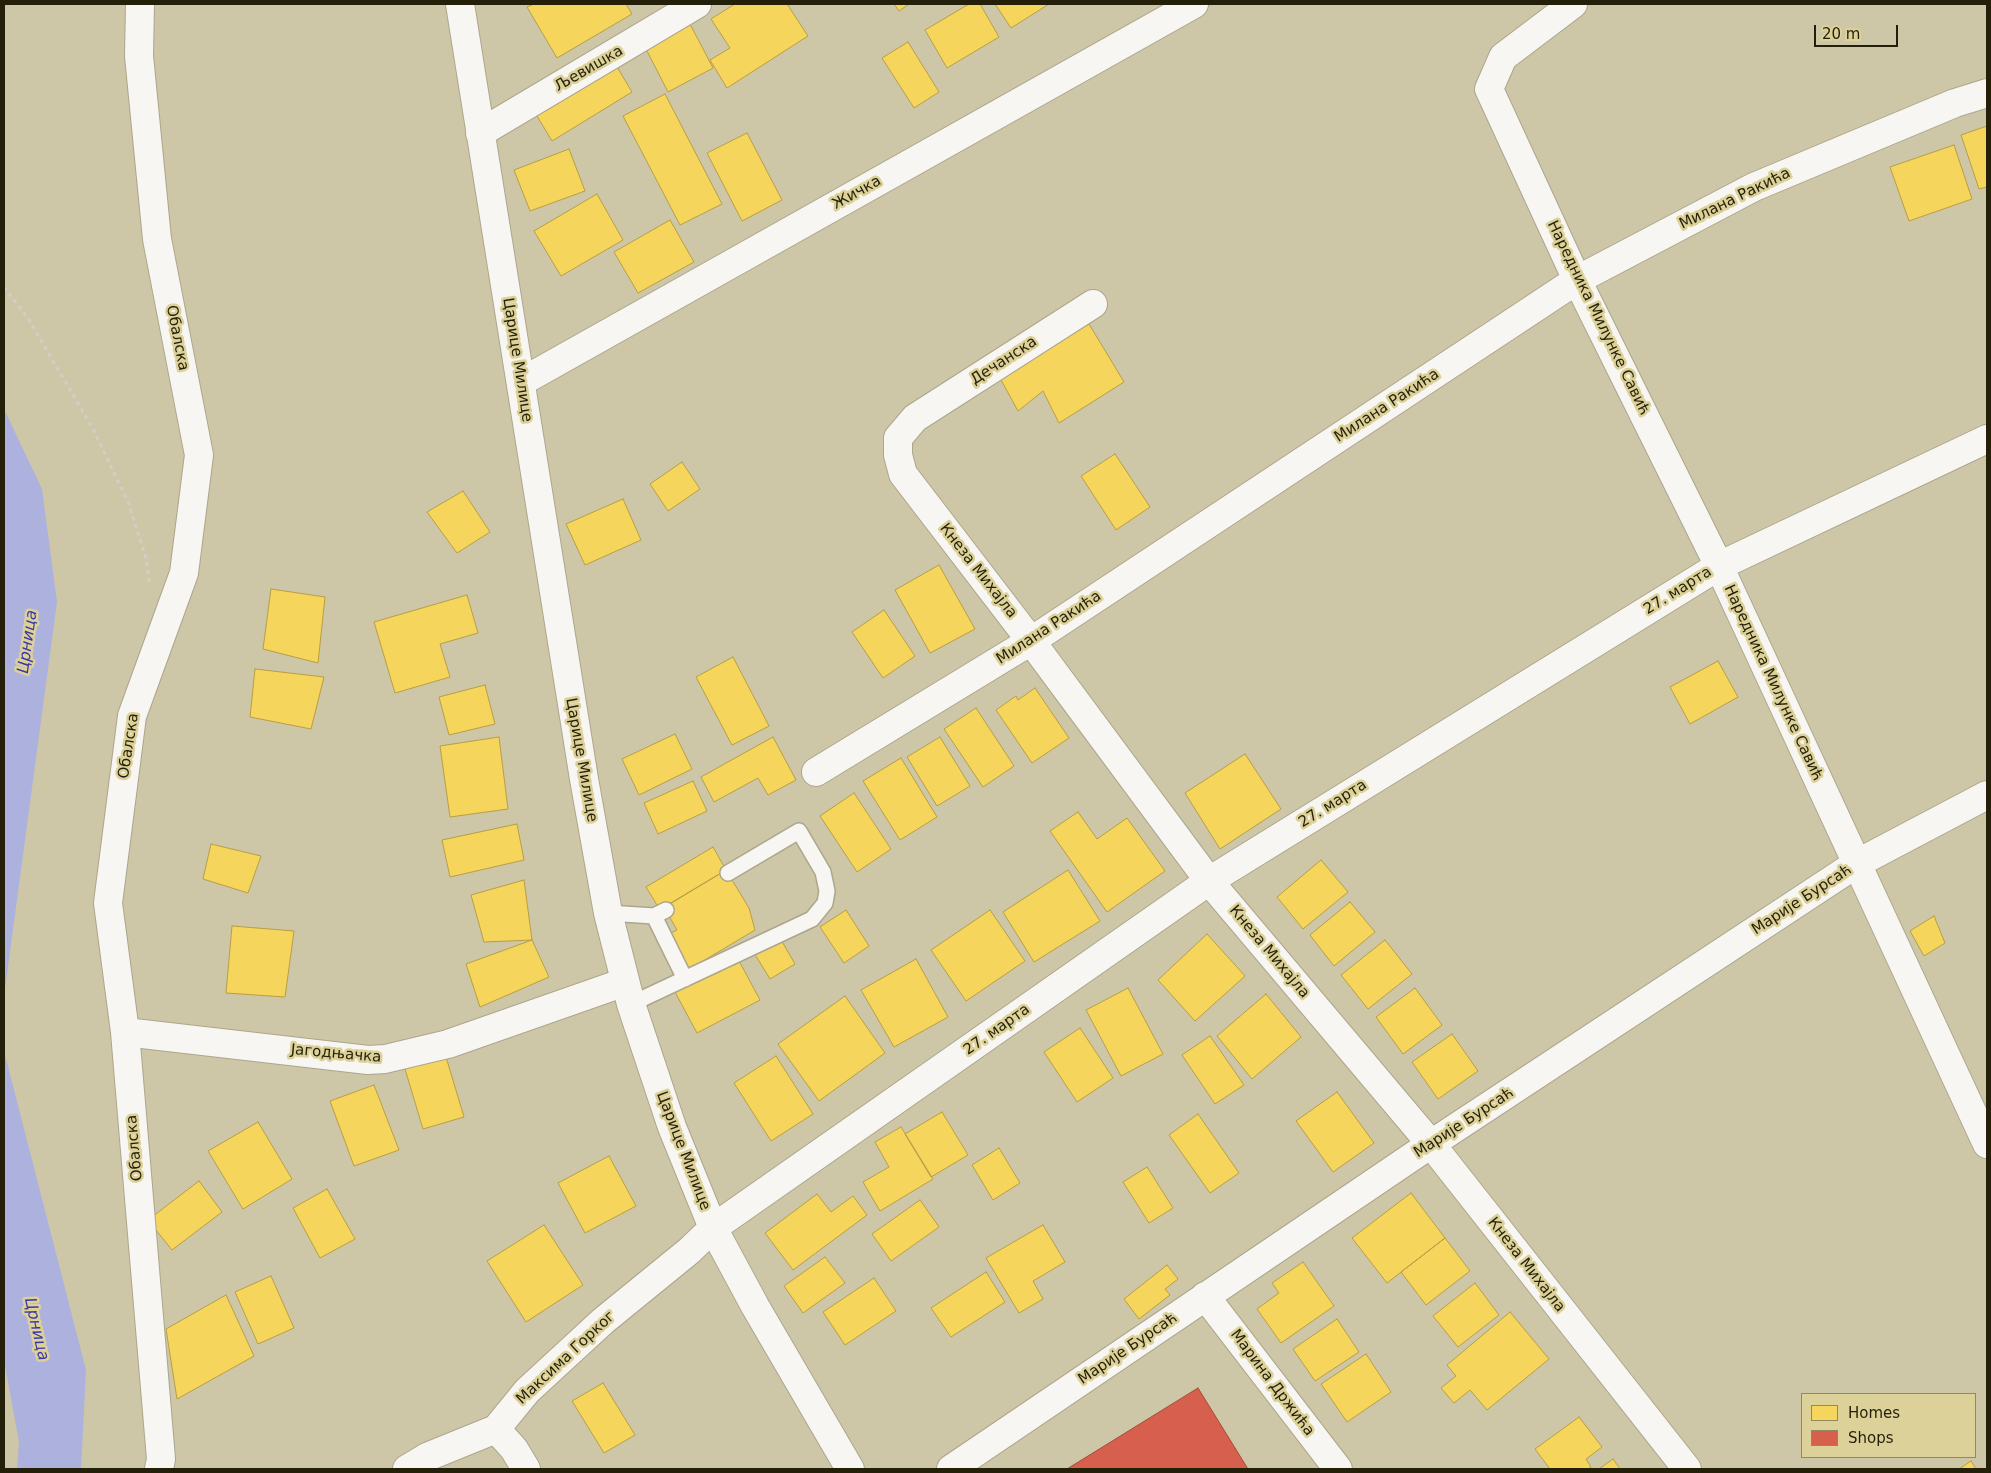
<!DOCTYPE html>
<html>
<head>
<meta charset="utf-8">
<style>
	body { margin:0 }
	#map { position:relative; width:1991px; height:1473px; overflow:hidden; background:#cdc6a7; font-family:"DejaVu Sans",sans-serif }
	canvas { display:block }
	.frame { position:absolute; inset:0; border:5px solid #241f09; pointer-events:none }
	.legend { position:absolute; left:1801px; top:1393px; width:175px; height:65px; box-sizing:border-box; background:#dcd198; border:1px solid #928a5f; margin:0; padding:6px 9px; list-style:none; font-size:15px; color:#241f09 }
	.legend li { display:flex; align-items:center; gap:10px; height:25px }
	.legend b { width:25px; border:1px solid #928a5f }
	.scale { position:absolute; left:1814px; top:25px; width:84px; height:22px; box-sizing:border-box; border:2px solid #241f09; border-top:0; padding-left:6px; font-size:15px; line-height:18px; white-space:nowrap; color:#241f09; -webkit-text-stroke:4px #dcd198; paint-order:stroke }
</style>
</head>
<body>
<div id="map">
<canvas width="1991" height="1473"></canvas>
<div class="frame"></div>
<ul class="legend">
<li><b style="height:14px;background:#f6d55c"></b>Homes</li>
<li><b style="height:14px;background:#d6604d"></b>Shops</li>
</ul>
<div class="scale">20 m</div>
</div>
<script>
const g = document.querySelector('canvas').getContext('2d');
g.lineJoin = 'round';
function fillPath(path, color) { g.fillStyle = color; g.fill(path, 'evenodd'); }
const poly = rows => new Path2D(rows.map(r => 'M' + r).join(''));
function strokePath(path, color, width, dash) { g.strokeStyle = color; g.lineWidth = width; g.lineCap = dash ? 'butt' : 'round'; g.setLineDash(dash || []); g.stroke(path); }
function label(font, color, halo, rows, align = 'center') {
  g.font = font + ' "DejaVu Sans",sans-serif'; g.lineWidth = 5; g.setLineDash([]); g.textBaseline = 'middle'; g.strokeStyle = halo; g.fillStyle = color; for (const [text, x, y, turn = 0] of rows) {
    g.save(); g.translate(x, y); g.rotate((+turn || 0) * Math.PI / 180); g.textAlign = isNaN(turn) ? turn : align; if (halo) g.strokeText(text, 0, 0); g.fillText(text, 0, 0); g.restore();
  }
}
fillPath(poly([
	[4,409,42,489,57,602,4,996],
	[4,1051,86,1370,81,1469,17,1469,19,1442,4,1360]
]), '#adb1de');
const homes = poly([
	[534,4,626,4,632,14,557,58,527,7,534,4],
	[735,4,787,4,808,36,727,88,710,60,730,48,711,19,735,4],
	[894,4,909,4,899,11,894,4],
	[969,4,980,4,999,37,947,68,925,30,969,4],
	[995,4,1049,4,1011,28,995,4],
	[690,24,713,68,668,92,645,47,690,24],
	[908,42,939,92,914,108,882,58,908,42],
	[614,62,632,92,552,141,534,111,614,62],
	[665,94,722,204,680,225,623,116,665,94],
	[1987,126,1987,187,1979,189,1961,135,1987,126],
	[747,133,782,200,742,221,707,153,747,133],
	[1954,145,1972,199,1909,221,1890,167,1954,145],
	[569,149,585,191,530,211,514,170,569,149],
	[597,194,623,240,561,276,534,231,597,194],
	[670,220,694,262,638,293,614,252,670,220],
	[1089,324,1124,382,1059,423,1043,391,1018,411,1000,378,1089,324],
	[1115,454,1150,507,1116,530,1081,476,1115,454],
	[682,462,700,489,668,511,650,484,682,462],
	[463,491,490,532,457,553,427,512,463,491],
	[623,499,641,540,585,565,566,524,623,499],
	[939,565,975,629,930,653,895,590,939,565],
	[271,589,325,597,318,663,263,649,271,589],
	[467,595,478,633,440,644,450,677,395,693,374,622,467,595],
	[884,610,915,656,883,678,852,632,884,610],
	[733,657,769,726,732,745,696,677,733,657],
	[1718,661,1738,697,1690,724,1670,687,1718,661],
	[255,669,324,677,311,729,250,717,255,669],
	[485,685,495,724,449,735,439,697,485,685],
	[1035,688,1069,738,1032,763,996,710,1016,696,1018,700,1035,688],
	[976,708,1014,766,983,787,944,729,976,708],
	[675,734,692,769,639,795,622,759,675,734],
	[499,737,508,809,450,817,440,746,499,737],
	[773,737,796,780,768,795,758,778,714,802,701,777,773,737],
	[940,737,970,786,937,806,907,757,940,737],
	[1245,754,1281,809,1220,849,1185,793,1245,754],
	[901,758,937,817,900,840,863,781,901,758],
	[693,781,707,811,658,834,644,803,693,781],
	[854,793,891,849,857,872,820,816,854,793],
	[1078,812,1097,839,1127,818,1165,871,1107,912,1050,831,1078,812],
	[517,824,524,860,450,877,442,840,517,824],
	[211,844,261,856,248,893,203,879,211,844],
	[713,847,726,870,660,910,646,887,713,847],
	[1321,860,1348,892,1303,929,1277,897,1321,860],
	[726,870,749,908,755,930,688,970,667,935,677,930,664,907,726,870],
	[1068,870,1100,921,1034,962,1003,912,1068,870],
	[524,880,532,940,484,942,471,895,524,880],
	[1350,902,1375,932,1334,966,1310,935,1350,902],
	[846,910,869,946,844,963,820,927,846,910],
	[990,910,1025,961,966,1001,931,950,990,910],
	[1934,916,1945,943,1924,956,1910,931,1934,916],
	[232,926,294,931,285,997,226,993,232,926],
	[1207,934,1245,976,1195,1021,1158,980,1207,934],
	[780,938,795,964,770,979,754,953,780,938],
	[532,940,549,977,480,1007,466,964,532,940],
	[1385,940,1412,974,1368,1009,1341,975,1385,940],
	[738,959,760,1000,697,1033,675,992,738,959],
	[916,959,948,1017,894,1047,861,990,916,959],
	[1128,988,1163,1054,1121,1076,1086,1010,1128,988],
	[1415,988,1442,1025,1403,1054,1376,1017,1415,988],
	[1266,994,1301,1037,1252,1079,1217,1036,1266,994],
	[845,996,885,1053,819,1101,778,1044,845,996],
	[1080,1028,1113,1078,1077,1102,1044,1052,1080,1028],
	[1452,1034,1478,1071,1438,1099,1412,1062,1452,1034],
	[1210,1036,1244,1085,1215,1104,1182,1055,1210,1036],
	[776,1056,813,1114,771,1141,734,1083,776,1056],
	[446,1057,464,1117,423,1129,405,1069,446,1057],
	[374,1085,399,1150,354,1166,330,1101,374,1085],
	[1337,1092,1374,1143,1333,1172,1296,1121,1337,1092],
	[942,1112,968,1155,931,1177,905,1134,942,1112],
	[1198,1114,1239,1173,1210,1193,1169,1135,1198,1114],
	[258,1122,292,1179,243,1209,208,1151,258,1122],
	[901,1127,933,1179,880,1211,863,1182,889,1167,875,1142,901,1127],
	[999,1148,1020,1183,993,1200,972,1165,999,1148],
	[609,1156,636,1206,585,1233,558,1183,609,1156],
	[1147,1167,1173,1208,1149,1223,1123,1182,1147,1167],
	[199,1181,222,1212,172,1250,148,1220,199,1181],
	[327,1189,355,1239,320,1258,293,1208,327,1189],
	[1411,1193,1445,1238,1387,1283,1352,1238,1411,1193],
	[817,1194,831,1212,853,1196,867,1215,793,1270,765,1233,817,1194],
	[920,1200,939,1227,891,1261,872,1234,920,1200],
	[544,1225,583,1285,526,1322,487,1261,544,1225],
	[1043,1225,1065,1262,1033,1281,1043,1299,1019,1313,986,1258,1043,1225],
	[1445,1238,1470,1271,1426,1305,1401,1272,1445,1238],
	[825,1257,845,1283,803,1313,784,1286,825,1257],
	[1303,1262,1334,1306,1281,1343,1257,1309,1279,1293,1272,1283,1303,1262],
	[1167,1265,1178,1279,1165,1289,1170,1295,1139,1319,1124,1299,1167,1265],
	[986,1272,1005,1302,951,1337,931,1308,986,1272],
	[271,1276,294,1328,258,1344,235,1292,271,1276],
	[874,1278,896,1311,845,1345,823,1312,874,1278],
	[1475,1283,1499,1315,1458,1347,1433,1316,1475,1283],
	[226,1295,254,1356,177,1399,166,1329,226,1295],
	[1510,1312,1549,1359,1487,1410,1470,1390,1454,1403,1441,1388,1456,1376,1447,1365,1510,1312],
	[1337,1319,1359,1352,1315,1381,1293,1349,1337,1319],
	[1366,1354,1391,1392,1347,1422,1321,1384,1366,1354],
	[603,1383,635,1435,604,1453,572,1401,603,1383],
	[1579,1417,1602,1447,1586,1459,1591,1467,1588,1469,1550,1469,1535,1449,1579,1417],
	[1613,1459,1620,1469,1599,1469,1613,1459],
	[1971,1461,1976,1469,1959,1469,1971,1461]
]);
fillPath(homes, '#f6d55c');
strokePath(homes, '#b79e43', 1);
const shops = poly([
	[1198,1388,1248,1469,1067,1469,1198,1388]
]);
fillPath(shops, '#d6604d');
strokePath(shops, '#a14c39', 1);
const service = poly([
	[608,913,654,916,666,910],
	[654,916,685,979],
	[631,1004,812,919,825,903,827,891,823,872,799,831,728,873]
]);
const minor = poly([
	[140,4,139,56,157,239,199,455,184,573,132,716,108,903,125,1032,161,1459,159,1469],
	[1573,4,1503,57,1489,89,1577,280,1719,566,1987,1144],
	[480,133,697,4],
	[1093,304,915,418,898,438,898,455,903,474,1031,641,1209,881,1431,1144,1687,1469],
	[521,382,1194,4],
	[816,772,1031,641,1577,280,1754,187,1955,103,1987,93],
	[125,1032,368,1060,385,1059,448,1044,625,982],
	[1205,1296,1338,1469],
	[496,1429,514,1449,526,1469],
	[407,1469,427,1457,496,1429,527,1391,603,1321,689,1251,713,1228,1209,881,1719,566,1987,439],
	[951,1469,1431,1144,1856,864,1987,795]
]);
const secondary = poly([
	[460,4,584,779,608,913,631,1004,672,1127,713,1228,755,1306,850,1469]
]);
strokePath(service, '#aca68d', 18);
strokePath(minor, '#aca68d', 30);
strokePath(secondary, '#aca68d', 30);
strokePath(poly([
	[4,287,28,318,93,429,128,502,146,558,149,582]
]), '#d1cfc5', 3, [4, 4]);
strokePath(service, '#f8f6f2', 15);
strokePath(minor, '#f8f6f2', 28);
strokePath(secondary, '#f8f6f2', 28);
label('15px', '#241f09', '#dcd198', [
	["Љевишка",589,69,-30],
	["Жичка",857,193,-29],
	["Милана Ракића",1735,199,-26],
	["Наредника Милунке Савић",1598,318,64],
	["Обалска",177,338,79],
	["Царице Милице",517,360,81],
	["Дечанска",1004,361,-33],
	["Милана Ракића",1387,406,-33],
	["Кнеза Михајла",978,571,52],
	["27. марта",1678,591,-32],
	["Милана Ракића",1049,628,-33],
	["Наредника Милунке Савић",1773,683,65],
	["Обалска",129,746,-81],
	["Царице Милице",581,760,80],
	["27. марта",1333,804,-32],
	["Марије Бурсаћ",1802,900,-33],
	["Кнеза Михајла",1269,952,50],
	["27. марта",997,1030,-35],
	["Јагодњачка",336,1054,5],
	["Марије Бурсаћ",1464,1123,-33],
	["Обалска",135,1148,-95],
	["Царице Милице",683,1151,69],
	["Кнеза Михајла",1526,1265,52],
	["Марије Бурсаћ",1128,1349,-34],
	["Максима Горког",566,1358,-43],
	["Марина Држића",1272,1383,53]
]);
label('italic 16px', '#3d37a6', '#dcd198', [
	["Црница",28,642,-82],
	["Црница",36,1329,77]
]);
</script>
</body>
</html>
